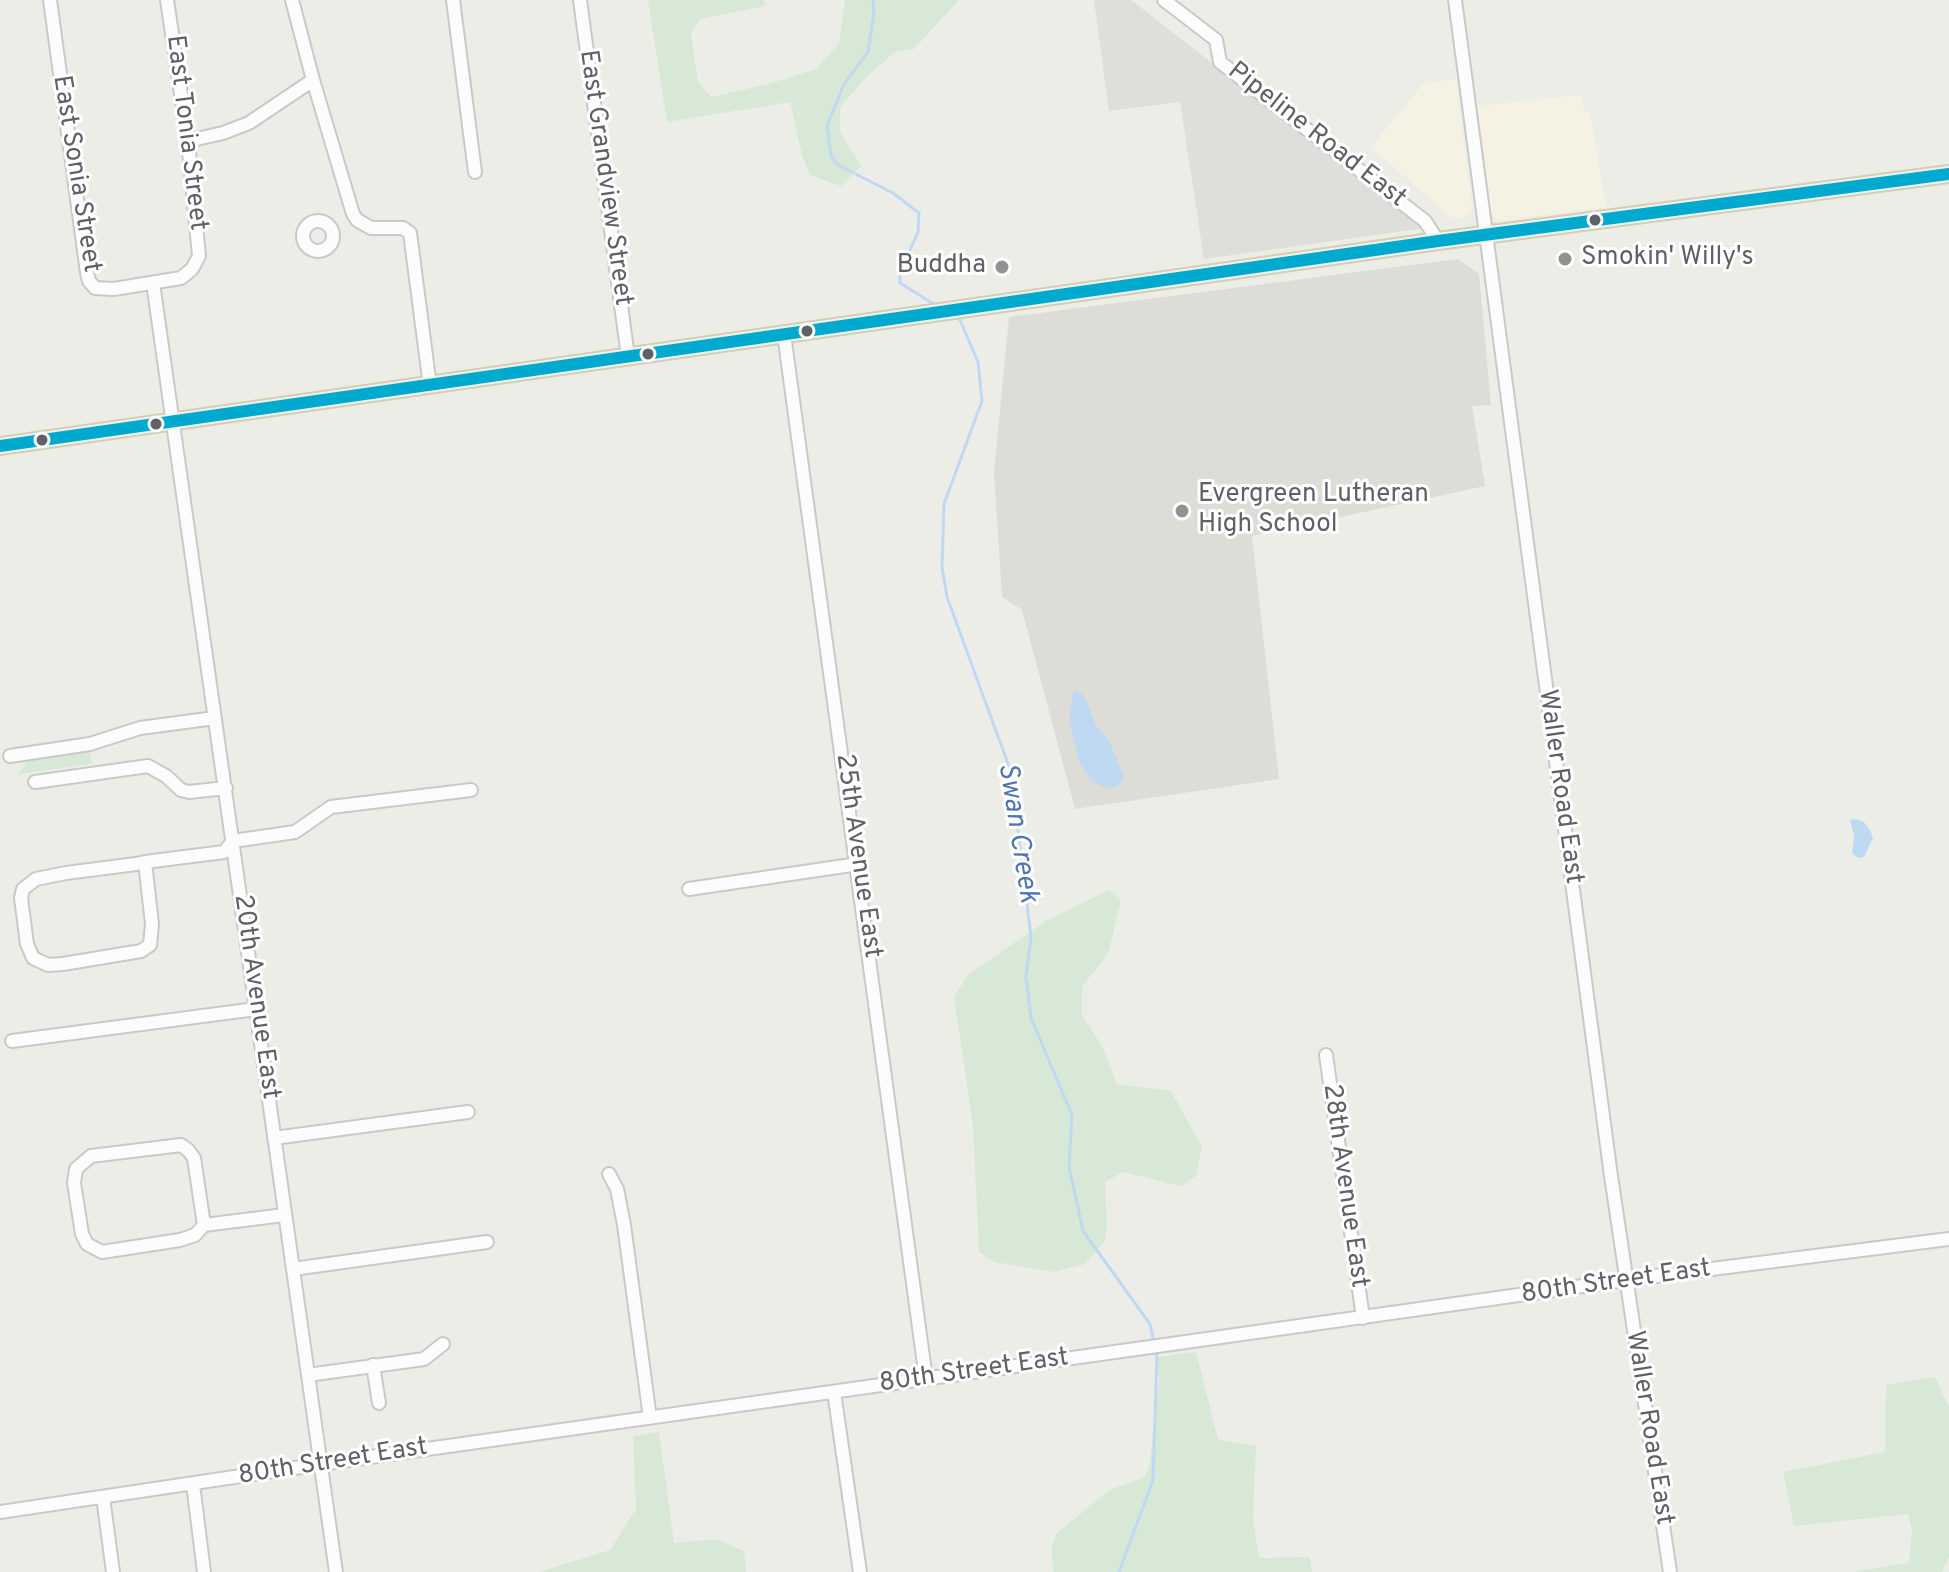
<!DOCTYPE html>
<html>
<head>
<meta charset="utf-8">
<style>
	body { margin:0 }
	canvas { display:block; background:#edede8 }
</style>
</head>
<body>
<canvas width="1949" height="1572"></canvas>
<script>
const g = document.querySelector('canvas').getContext('2d');
g.lineJoin = 'round';
function fillPath(path, color) { g.fillStyle = color; g.fill(path, 'evenodd'); }
const poly = rows => new Path2D(rows.map(r => 'M' + r).join(''));
function strokePath(path, color, width, dash) { g.strokeStyle = color; g.lineWidth = width; g.lineCap = dash ? 'butt' : 'round'; g.setLineDash(dash || []); g.stroke(path); }
function label(font, color, halo, rows, align = 'center') {
  g.font = font + ' Overpass,sans-serif'; g.lineWidth = 6; g.setLineDash([]); g.textBaseline = 'middle'; g.strokeStyle = halo; g.fillStyle = color; for (const [text, x, y, turn = 0] of rows) {
    g.save(); g.translate(x, y); g.rotate((+turn || 0) * Math.PI / 180); g.textAlign = isNaN(turn) ? turn : align; if (halo) g.strokeText(text, 0, 0); g.fillText(text, 0, 0); g.restore();
  }
}
fillPath(poly([
	[1456,79,1472,208,1467,217,1453,219,1371,147,1423,84],
	[1582,95,1584,113,1590,112,1606,207,1499,221,1492,215,1477,106]
]), '#f5f2e3');
fillPath(poly([
	[1094,0,1131,0,1425,228,1204,259,1180,102,1109,111]
]), '#dededa');
fillPath(poly([
	[1458,259,1479,274,1491,405,1472,406,1485,486,1252,536,1279,779,1075,809,1022,610,1002,597,994,472,1009,317]
]), '#dddcd7');
fillPath(poly([
	[648,0,764,0,765,6,700,19,691,34,698,82,711,97,768,84,816,69,839,43,845,0,959,0,914,49,895,52,865,78,840,108,840,132,861,166,841,186,810,175,802,155,790,102,667,122],
	[90,751,92,764,19,774,28,760],
	[1109,890,1121,900,1108,954,1082,986,1082,1015,1102,1046,1117,1084,1171,1091,1202,1147,1196,1176,1181,1186,1123,1172,1105,1182,1107,1225,1105,1241,1085,1264,1055,1272,994,1262,979,1252,973,1127,954,996,969,974,1046,921],
	[1196,1352,1218,1440,1256,1446,1253,1519,1259,1558,1310,1557,1312,1572,1053,1572,1052,1547,1056,1534,1109,1490,1143,1478,1149,1469,1159,1381,1157,1357],
	[1935,1377,1949,1407,1949,1557,1942,1572,1853,1572,1909,1563,1912,1529,1908,1514,1794,1526,1783,1472,1885,1452,1886,1385],
	[659,1432,674,1543,716,1539,744,1551,746,1572,539,1572,610,1550,636,1509,633,1436]
]), '#d7e8d6');
fillPath(poly([
	[1077,691,1082,694,1087,702,1097,728,1108,738,1122,772,1124,780,1116,787,1108,788,1092,782,1079,762,1070,724,1070,711,1073,693],
	[1856,819,1864,822,1870,830,1873,838,1864,857,1858,858,1852,853,1854,836,1850,820]
]), '#c0d9f3');
strokePath(poly([
	[873,0,874,12,868,52,844,84,827,126,831,156,838,165,893,193,919,213,918,232,900,272,900,283,937,306],
	[956,317,960,320,978,362,982,401,944,504,942,567,947,597,1011,772,1031,937,1026,977,1031,1018,1072,1115,1069,1167,1083,1231,1150,1324,1153,1338],
	[1119,1572,1153,1480,1157,1354]
]), '#c0d9f3', 3);
const minor = poly([
	[50,0,87,273,89,281,95,288,114,289,181,278,192,269,199,256,188,141,167,0],
	[292,0,313,80,353,214,357,220,371,228,403,228,410,233,430,386],
	[453,0,475,172],
	[580,0,628,357],
	[1164,0,1216,40,1220,62,1425,221,1438,241],
	[1455,0,1611,1176,1670,1572],
	[188,141,223,133,249,123,313,80],
	'303 236a15 15 0 1 1 30 0a15 15 0 1 1-30 0Z',
	[153,283,336,1572],
	[784,334,926,1379],
	[10,756,90,744,140,728,215,718],
	[35,782,148,766,166,776,181,790,189,792,226,788],
	[145,862,152,924,150,945,141,951,63,964,48,965,33,958,27,944,21,898,23,889,36,879,66,873,136,864,145,862,224,852,233,841,295,832,331,807,471,790],
	[689,889,858,864],
	[12,1041,256,1009],
	[1326,1055,1363,1318],
	[274,1138,468,1112],
	[609,1174,617,1189,624,1225,650,1418],
	[204,1225,194,1158,188,1150,181,1145,91,1156,76,1169,74,1183,82,1234,87,1244,102,1252,180,1240,195,1235,204,1225,284,1215],
	[293,1269,487,1242],
	[373,1365,379,1403],
	[308,1375,424,1359,443,1344],
	[834,1392,860,1572],
	[193,1484,204,1572],
	[103,1497,113,1572],
	[0,1512,321,1464,1625,1280,1949,1239]
]);
const major = poly([
	[0,446,1438,241,1949,174]
]);
strokePath(minor, '#c9c9c9', 16);
strokePath(major, '#d3ceb8', 20);
strokePath(minor, '#fcfcfc', 12);
strokePath(major, '#f2f2e9', 16);
strokePath(poly([
	[0,446,1438,241,1949,174]
]), '#00a9ce', 12);
for (const [x, y, r, color] of [
	[1595,220,7,"#5e6165"],
	[1565,259,8,"#909293"],
	[1002,267,8,"#909293"],
	[807,331,7,"#5e6165"],
	[648,354,7,"#5e6165"],
	[156,424,7,"#5e6165"],
	[42,440,7,"#5e6165"],
	[1182,511,8,"#909293"]
]) { const dot = new Path2D(); dot.arc(x, y, r, 0, 2 * Math.PI); g.fillStyle = color; g.fill(dot); strokePath(dot, '#fff', 3); }
label('26px', '#5e6165', '#fff', [
	["East Tonia Street",185,133,83],
	["Pipeline Road East",1316,136,38],
	["East Sonia Street",75,174,81],
	["East Grandview Street",604,178,82],
	["Waller Road East",1559,787,82],
	["25th Avenue East",857,856,82],
	["20th Avenue East",255,997,82],
	["28th Avenue East",1344,1186,82],
	["80th Street East",1616,1283,-8],
	["80th Street East",974,1372,-8],
	["Waller Road East",1648,1428,81],
	["80th Street East",333,1463,-9]
]);
label('26px', '#5e6165', '#fff', [
	["Smokin' Willy's",1581,259],
	["Buddha",986,267,"right"],
	["Evergreen Lutheran",1198,496],
	["High School",1198,526]
], 'left');
label('italic 28px', '#4e75b2', '#fff', [
	["Swan Creek",1016,833,81]
]);
</script>
</body>
</html>
